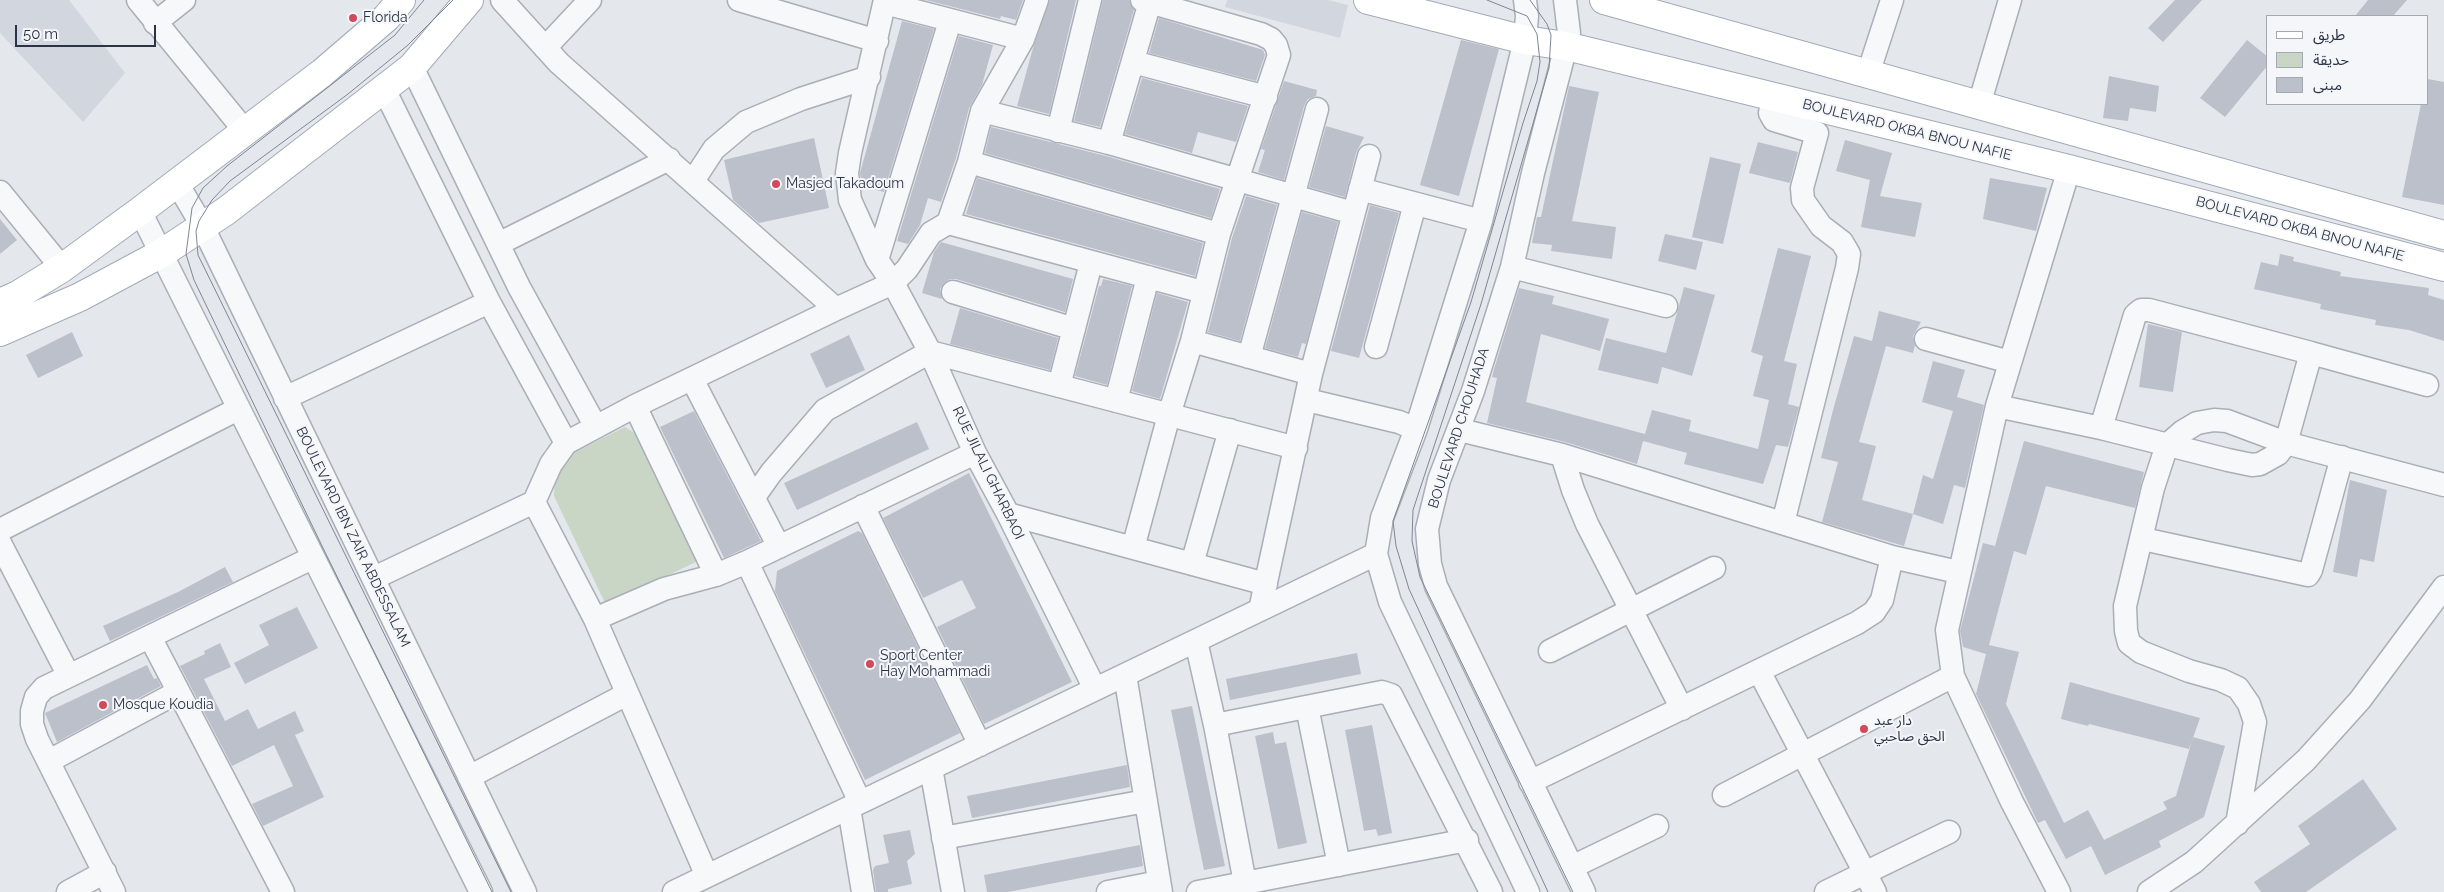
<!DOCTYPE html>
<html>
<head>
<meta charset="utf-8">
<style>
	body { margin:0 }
	#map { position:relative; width:2444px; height:892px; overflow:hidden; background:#e4e7ec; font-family:Raleway,"Noto Sans Arabic",sans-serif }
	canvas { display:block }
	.legend { position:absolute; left:2266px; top:15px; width:162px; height:90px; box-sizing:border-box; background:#f4f6f9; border:1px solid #a4a8b1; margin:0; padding:6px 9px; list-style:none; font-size:15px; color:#2b3445 }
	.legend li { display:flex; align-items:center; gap:10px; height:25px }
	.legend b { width:25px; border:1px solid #a4a8b1 }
	.scale { position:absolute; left:15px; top:25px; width:141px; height:22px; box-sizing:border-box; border:2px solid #2b3445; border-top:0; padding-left:6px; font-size:15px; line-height:18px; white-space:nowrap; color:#2b3445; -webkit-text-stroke:4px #f4f6f9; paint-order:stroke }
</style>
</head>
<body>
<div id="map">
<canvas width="2444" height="892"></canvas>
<ul class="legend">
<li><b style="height:6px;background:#fff"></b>طريق</li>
<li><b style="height:14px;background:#c9d6c5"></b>حديقة</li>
<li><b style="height:14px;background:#bbc0ca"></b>مبنى</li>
</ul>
<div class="scale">50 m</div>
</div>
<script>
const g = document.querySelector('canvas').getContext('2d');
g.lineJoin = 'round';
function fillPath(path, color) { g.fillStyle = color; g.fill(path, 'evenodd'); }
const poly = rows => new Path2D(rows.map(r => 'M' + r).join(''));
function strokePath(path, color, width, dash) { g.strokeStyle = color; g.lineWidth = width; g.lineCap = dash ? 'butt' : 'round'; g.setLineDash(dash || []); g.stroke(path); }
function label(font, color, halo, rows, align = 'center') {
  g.font = font + ' Raleway,"Noto Sans Arabic",sans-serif'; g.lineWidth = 4; g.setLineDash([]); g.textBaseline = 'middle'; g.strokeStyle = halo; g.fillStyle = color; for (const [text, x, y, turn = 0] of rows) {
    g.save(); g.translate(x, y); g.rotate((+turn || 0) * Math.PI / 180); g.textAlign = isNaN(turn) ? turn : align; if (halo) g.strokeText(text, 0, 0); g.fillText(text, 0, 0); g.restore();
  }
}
fillPath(poly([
	[0,0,69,0,125,73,83,122,0,33],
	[1227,0,1328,0,1348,5,1340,38,1225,7]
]), '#d2d6de');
fillPath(poly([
	[625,427,643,438,702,559,606,605,554,496,555,462]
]), '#c9d6c5');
fillPath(poly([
	[926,0,1023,0,1016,20,1001,16,1000,19],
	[1050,0,1076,0,1049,114,1017,106,1033,48],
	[1103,0,1129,0,1134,10,1100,127,1074,121],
	[2175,0,2202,0,2163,42,2148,28],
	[2368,0,2407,0,2393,16,2355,16],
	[1159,18,1263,50,1265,55,1256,81,1149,53],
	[902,21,934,29,884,192,862,186,860,173],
	[959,36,993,45,982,85,969,108,956,158,941,202,928,198,920,225,908,244,897,241],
	[1461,40,1499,49,1459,196,1420,185],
	[2247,40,2268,57,2268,65,2225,117,2200,98],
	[2109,76,2159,86,2156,112,2130,108,2128,121,2103,118],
	[1142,78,1248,106,1236,142,1198,132,1192,153,1125,134],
	[2428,79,2444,82,2444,205,2402,197,2421,104,2428,104],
	[1284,81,1317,90,1316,96,1308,99,1304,106,1284,180,1258,172,1265,150,1261,149],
	[1569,86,1599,92,1572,221,1616,227,1612,259,1551,251,1552,245,1532,243,1537,217,1541,217],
	[1326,126,1364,137,1356,153,1345,197,1309,187],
	[991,127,1106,156,1220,189,1211,218,985,153],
	[814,138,829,208,759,223,733,200,724,160],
	[1845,140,1892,153,1880,196,1922,203,1915,237,1861,227,1870,180,1836,171],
	[1758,142,1798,152,1790,183,1749,173],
	[1710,157,1741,164,1723,244,1692,237],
	[977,178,1203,243,1195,276,966,214],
	[1990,178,2047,188,2036,231,1983,219],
	[1246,196,1277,205,1240,341,1208,332,1232,238],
	[1370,205,1399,213,1359,358,1331,351],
	[1302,212,1338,222,1306,344,1302,343,1298,357,1265,348],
	[0,219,17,240,0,254],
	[1665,234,1703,242,1696,270,1658,261],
	[941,242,1073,279,1065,312,956,279,950,279,944,283,940,289,942,299,922,293,934,252],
	[1778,248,1811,256,1784,361,1797,364,1788,404,1799,407,1788,447,1776,445,1763,484,1684,464,1687,453,1643,441,1637,464,1565,442,1487,423,1497,378,1492,377,1494,369,1519,288,1554,296,1552,304,1609,319,1600,351,1541,334,1526,402,1645,434,1652,410,1691,420,1689,431,1758,449,1769,400,1753,396,1763,356,1751,352],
	[2280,254,2294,257,2293,261,2341,272,2340,276,2429,288,2428,295,2444,300,2444,341,2409,330,2375,325,2376,320,2320,309,2321,304,2254,289,2261,262,2278,266],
	[1103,279,1132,286,1107,385,1075,376,1099,286,1101,286],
	[1684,287,1715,295,1692,376,1662,367,1658,384,1598,370,1606,338,1666,353],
	[1157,293,1188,302,1160,399,1132,391],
	[960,308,1058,338,1050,370,950,344],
	[1879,311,1921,322,1913,336,1915,345,1913,353,1886,346,1859,442,1876,446,1862,500,1913,514,1904,546,1822,522,1838,462,1821,458,1833,410,1854,336,1872,341],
	[2148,324,2182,332,2173,392,2139,387],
	[72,332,83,356,38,378,26,355],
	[849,335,865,370,826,388,810,354],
	[1933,361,1965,370,1957,397,1984,405,1965,488,1954,485,1943,524,1913,514,1923,475,1933,479,1953,411,1922,402],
	[694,411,761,541,724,558,660,427],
	[917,422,929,449,797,510,784,483],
	[2024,441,2144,472,2135,508,2046,486,2026,555,2014,551,1989,645,2019,652,2006,704,2064,823,2088,810,2104,840,2167,809,2163,802,2176,796,2193,737,2225,746,2204,817,2159,841,2161,847,2105,875,2091,846,2066,859,2045,820,2038,823,1976,694,1986,654,1963,647,1960,631,1983,543,1995,546],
	[969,473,1072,682,984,724,937,627,976,608,962,580,923,598,883,518],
	[2350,480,2387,490,2374,562,2360,559,2357,577,2333,572],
	[858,531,862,533,960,733,865,780,775,591,777,571],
	[225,567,233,582,110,641,103,626,178,592],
	[297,607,318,648,245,684,234,663,269,645,259,625],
	[220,643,231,667,204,679,225,721,248,709,258,729,295,711,304,731,295,735,324,797,263,826,252,804,293,786,274,745,232,766,180,666,205,654,204,651],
	[1357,653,1361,674,1230,700,1226,679],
	[147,665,154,679,157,678,161,686,57,742,45,713],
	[2070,682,2200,718,2189,749,2089,724,2088,726,2061,719],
	[1192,706,1225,866,1204,870,1171,710],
	[1372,725,1392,833,1378,836,1376,829,1364,831,1345,730],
	[1273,732,1275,744,1286,742,1307,843,1278,849,1255,736],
	[1127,765,1130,787,972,818,967,796],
	[2363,779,2397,829,2306,892,2261,892,2254,882,2310,844,2298,826],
	[910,830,915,854,907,861,912,884,888,889,888,892,876,892,873,870,875,866,889,863,883,835],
	[1140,845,1143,866,1008,892,987,892,984,875]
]), '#bbc0ca');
const minor = poly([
	[138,0,245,131],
	[502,0,559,63,836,309],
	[739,0,877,41],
	[885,0,850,153,847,173,850,200,877,260,893,283,930,352,975,453,1008,514,1095,689],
	[1525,0,1527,16,1525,40,1481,221,1416,429,1382,518,1376,554,1390,602,1528,892],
	[1565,0,1569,33,1566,46,1533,173,1512,267,1473,391,1439,480,1427,529,1430,564,1436,586,1584,892],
	[885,3,1023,39],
	[155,23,184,0],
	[545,48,590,0],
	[1133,62,1266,97],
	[412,67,519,287,596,427],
	[1868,74,1892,0],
	[384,89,489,302,566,443],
	[1773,97,1770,113,1774,120,1817,133,1802,188,1803,200,1821,226,1842,242,1849,254,1847,268,1783,523],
	[1979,105,2010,0],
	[982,111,1109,143,1353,213],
	[1058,131,1090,0],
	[1109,143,1150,2],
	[969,162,1219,234],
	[693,181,714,149,746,122,801,99,869,77],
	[177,183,203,227,525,892],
	[1360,189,1481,221],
	[0,192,62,268],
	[140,211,481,892],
	[948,223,969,162,982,111,1023,39,1037,0],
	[498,244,669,159],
	[877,260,950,21],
	[1512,267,1666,306],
	[953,292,1074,329],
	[1926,339,2010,362],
	[1192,341,1311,374],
	[1376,347,1415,204],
	[2311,353,2427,385],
	[1249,357,1317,109],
	[692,379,779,547],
	[1059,386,1091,263],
	[285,398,489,302],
	[1307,400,1399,422,1416,429],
	[1116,401,1148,277],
	[635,406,716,575],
	[1997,406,2101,428,2228,460,2252,465,2260,464,2278,454,2286,443,2311,353,2149,310,2141,310,2135,315,2101,428],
	[1460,430,1562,455,1892,557,1958,572],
	[1562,455,1573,490,1587,524,1682,709],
	[754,497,771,473,825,410,930,352,1296,448],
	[534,502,595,619,707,876],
	[863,506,980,745],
	[1008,514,1266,584],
	[0,530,238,409],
	[2143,539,2308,575,2311,570,2342,457],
	[0,543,69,676],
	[1133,548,1169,415,1192,341,1219,234,1279,55,1276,45,1271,39,1261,34,1142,0],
	[747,562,860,802],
	[1192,564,1230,430],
	[374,578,534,502,551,464,566,443,635,406,836,309,893,283,907,269,931,233,948,223,1203,292],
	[1260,610,1311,374,1369,156],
	[595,619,664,589,716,575,747,562,975,453],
	[150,637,283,892],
	[1196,641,1215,725,1245,883],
	[1550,651,1714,568],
	[1759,671,1875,892],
	[1125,675,1161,892],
	[1307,707,1339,865],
	[1215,725,1382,692,1391,695,1491,892],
	[49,761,178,692],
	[931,768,953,892],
	[469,777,627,694],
	[1530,782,1857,623,1874,612,1882,600,1892,557],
	[1724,795,1953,676],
	[849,808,863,892],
	[2237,824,2255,722,2249,704,2238,688,2221,680,2189,671,2141,652,2129,643,2126,631,2125,606,2153,488,2167,445,2182,432,2197,423,2214,420,2227,421,2286,443,2444,485],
	[943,838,1146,801],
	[1572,867,1657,826],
	[68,892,105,872],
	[114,892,37,739,32,724,32,711,36,697,44,688,312,558],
	[674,892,1376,554],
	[1108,892,1159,882],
	[1198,892,1467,840],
	[1826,892,1949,832],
	[2059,892,2012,802,1953,676,1947,630,1997,406,2069,169],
	[2149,892,2194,862,2306,760,2360,700,2444,587]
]);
const major = poly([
	[1368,0,1525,40,1566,46,2069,169,2444,267],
	[1604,0,2444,235],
	[0,303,18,295,62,268,140,211,322,73,386,18,401,0],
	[0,332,80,297,162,253,226,211,412,67,469,0]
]);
strokePath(minor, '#a9aeb7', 25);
strokePath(major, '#a3abb8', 30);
strokePath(minor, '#f7f8fa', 22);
strokePath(major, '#fff', 28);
strokePath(poly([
	[424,0,395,35,227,166,203,188,192,208,186,254,194,280,323,548,492,892],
	[453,0,408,45,348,94,230,181,212,200,199,221,196,231,198,255,511,892],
	[1487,0,1527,16,1537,34,1540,62,1537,81,1523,123,1471,302,1393,521,1396,546,1409,589,1548,892],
	[1530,0,1547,24,1551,35,1549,68,1481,304,1413,510,1412,541,1420,577,1573,892]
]), '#7d8696', 1);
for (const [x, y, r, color] of [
	[353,18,5,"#d1495b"],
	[776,184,5,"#d1495b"],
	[870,664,5,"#d1495b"],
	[103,705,5,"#d1495b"],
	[1864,729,5,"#d1495b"]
]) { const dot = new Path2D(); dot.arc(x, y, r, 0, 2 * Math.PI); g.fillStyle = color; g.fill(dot); strokePath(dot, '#f4f6f9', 2); }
label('14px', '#2b3445', '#f4f6f9', [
	["Florida",363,18],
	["Masjed Takadoum",786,184],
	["Sport Center",880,656],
	["Hay Mohammadi",880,672],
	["Mosque Koudia",113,705],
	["دار عبد",1874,721],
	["الحق صاحبي",1874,737]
], 'left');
label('14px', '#2b3445', '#f4f6f9', [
	["BOULEVARD OKBA BNOU NAFIE",1907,130,14],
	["BOULEVARD OKBA BNOU NAFIE",2300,229,15],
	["BOULEVARD CHOUHADA",1459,428,-72],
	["RUE JILALI GHARBAOI",988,473,64],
	["BOULEVARD IBN ZAIR ABDESSALAM",353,537,64]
]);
</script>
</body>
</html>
